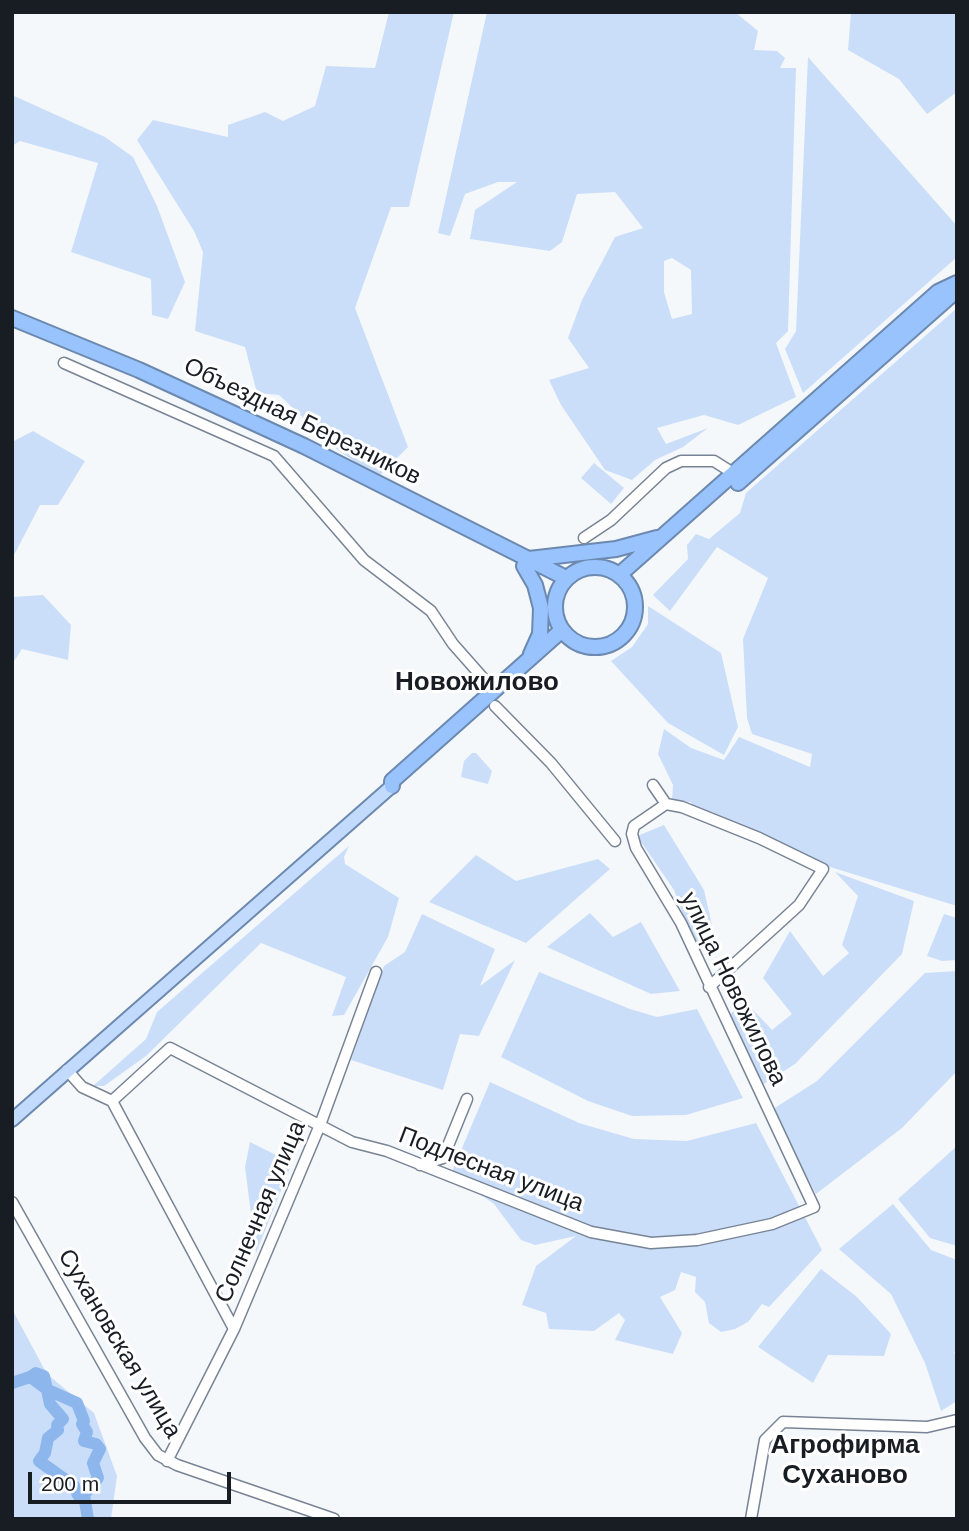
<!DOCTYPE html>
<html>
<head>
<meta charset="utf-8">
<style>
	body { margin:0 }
	#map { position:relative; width:969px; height:1531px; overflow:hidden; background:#f5f8fb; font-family:Arial,sans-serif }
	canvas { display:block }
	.frame { position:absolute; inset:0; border:14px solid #181d23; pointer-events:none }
	.scale { position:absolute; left:28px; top:1472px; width:203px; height:32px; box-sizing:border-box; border:4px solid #181d23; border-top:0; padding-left:9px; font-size:21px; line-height:24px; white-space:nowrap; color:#181d23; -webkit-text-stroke:5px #fff; paint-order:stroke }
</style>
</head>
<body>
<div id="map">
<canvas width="969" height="1531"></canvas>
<div class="frame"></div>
<div class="scale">200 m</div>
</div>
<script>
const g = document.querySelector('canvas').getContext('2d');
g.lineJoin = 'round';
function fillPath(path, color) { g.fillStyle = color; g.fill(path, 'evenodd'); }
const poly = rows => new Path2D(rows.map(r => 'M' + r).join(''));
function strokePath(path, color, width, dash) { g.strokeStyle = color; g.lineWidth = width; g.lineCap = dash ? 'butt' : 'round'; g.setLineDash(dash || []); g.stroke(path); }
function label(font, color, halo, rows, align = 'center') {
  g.font = font + ' Arial,sans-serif'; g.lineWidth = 6; g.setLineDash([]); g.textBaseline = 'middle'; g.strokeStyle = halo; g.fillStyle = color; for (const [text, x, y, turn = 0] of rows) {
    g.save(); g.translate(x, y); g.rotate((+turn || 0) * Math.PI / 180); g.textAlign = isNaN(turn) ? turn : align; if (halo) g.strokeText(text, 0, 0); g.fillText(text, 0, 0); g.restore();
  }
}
fillPath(poly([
	[389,12,454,12,409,207,391,207,355,308,408,447,378,477,339,451,279,395,257,393,245,347,195,331,203,252,194,231,137,140,153,120,228,137,228,125,265,112,283,121,315,106,326,66,375,68],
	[487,12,735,12,758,31,754,50,777,51,785,58,780,68,796,68,788,331,776,343,796,397,738,425,704,415,657,428,666,444,708,428,683,447,655,460,632,480,605,470,561,405,549,380,589,368,568,338,582,300,615,237,643,228,615,192,577,194,562,242,550,251,470,239,475,210,517,182,498,182,465,194,450,236,438,233],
	[672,258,691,270,692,314,672,319,664,292,664,261],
	[851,12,957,12,957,92,927,114,899,79,848,50],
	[808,57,957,226,957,257,803,393,785,349,796,331],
	[12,95,105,137,133,157,157,206,185,282,168,319,152,315,151,279,71,252,98,163,20,141,12,146],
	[957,308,957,906,804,859,786,847,712,812,695,813,691,802,672,801,673,785,658,754,664,729,691,748,724,760,739,737,810,767,812,754,752,734,747,718,743,639,768,578,717,547,670,611,653,595,688,559,687,545,696,534,709,539,740,513,746,493],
	[33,431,85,461,58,505,40,505,12,559,12,442],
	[594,463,624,488,611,504,581,478],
	[43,595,71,625,68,660,22,649,12,664,12,597],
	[648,606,721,653,738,727,724,755,668,723,611,661,632,647,648,624],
	[472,753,476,753,492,771,488,784,461,777,464,761],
	[664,825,704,890,712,925,696,950,674,890,637,836],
	[349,846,344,857,345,864,399,898,388,937,344,1015,332,1016,346,977,261,943,146,1056,104,1086,93,1086,146,1039,157,1012],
	[476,855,516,881,598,859,610,869,526,943,429,902],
	[835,872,914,901,902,954,795,1064,759,1087,723,1022,744,1000,772,1030,792,1014,763,978,790,931,823,976,849,953,842,945,858,896],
	[590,913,613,937,641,922,680,991,651,994,547,947],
	[422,914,495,949,480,986,515,960,479,1036,460,1034,443,1090,351,1060,384,966,405,952],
	[944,914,957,918,957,960,942,961,927,956],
	[957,971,957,1071,902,1128,816,1194,770,1111,817,1081,925,973],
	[539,972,630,1009,657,1017,697,1009,743,1098,686,1115,632,1116,588,1101,501,1057],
	[490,1082,579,1123,634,1139,687,1141,756,1123,822,1250,769,1307,762,1304,748,1322,735,1329,721,1332,709,1323,705,1302,695,1292,696,1277,681,1272,675,1290,660,1297,682,1333,673,1354,615,1340,625,1320,619,1313,594,1331,549,1329,546,1313,522,1305,536,1266,576,1236,535,1245,521,1240,494,1204,451,1174],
	[250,1142,292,1163,256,1253,245,1167],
	[957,1146,957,1246,930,1238,898,1199],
	[893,1204,931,1250,957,1260,957,1346,954,1353,957,1354,957,1401,941,1411,925,1363,891,1294,839,1249],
	[821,1269,857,1297,891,1334,884,1356,828,1355,813,1383,758,1347],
	[12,1309,47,1374,94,1413,117,1476,111,1519,12,1519]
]), '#cadef9');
strokePath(poly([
	[30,1377,36,1373,44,1376,50,1404,63,1419,57,1425,58,1430,48,1438,45,1453,39,1461,74,1486,78,1495,84,1495],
	[12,1383,30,1377,48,1390,77,1403,84,1421,82,1424,87,1432,84,1441,96,1444,100,1449,93,1463,98,1478,84,1495,88,1519]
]), '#8db6ec', 12);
const minor = poly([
	[64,363,274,456,364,560,431,611,453,644,491,687],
	[584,538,611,520,666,468,681,461,714,461,733,473],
	[495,706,551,763,615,841],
	[653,785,666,804],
	[666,804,682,807,759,838,823,869,799,905,709,987],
	[67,1070,82,1087,112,1101],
	[112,1101,170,1048,352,1142,387,1151,591,1232,651,1243,697,1240,772,1224,814,1207,681,923,636,848,632,834,634,826,666,804],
	[112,1101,234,1329],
	[420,1165,443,1158,467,1099],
	[12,1202,145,1438,158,1455,177,1465,334,1519],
	[167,1461,234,1329,320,1125,376,972],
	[751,1519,765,1440,783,1422,927,1427,957,1420]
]);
const major = poly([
	[12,1120,392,786]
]);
const highway = poly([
	[12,318,139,370,304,446,566,578],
	[738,483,957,290],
	[529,559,616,549,657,538],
	[524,566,535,585,541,608,540,634,531,654],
	'555 607a40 40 0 1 1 80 0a40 40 0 1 1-80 0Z',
	[619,575,938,292,957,283],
	[392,786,392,781,562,630]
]);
strokePath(minor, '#788495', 13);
strokePath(major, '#6c89b0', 16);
strokePath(highway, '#6c89b0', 18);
strokePath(minor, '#fff', 10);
strokePath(major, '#c2dbfd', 12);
strokePath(highway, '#99c3fc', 14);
label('24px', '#181d23', '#fff', [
	["Объездная Березников",302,422,26],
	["улица Новожилова",733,989,64],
	["Подлесная улица",491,1170,21],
	["Солнечная улица",261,1212,-67],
	["Сухановская улица",119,1344,59]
]);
label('bold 26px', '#181d23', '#fff', [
	["Новожилово",477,683],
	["Агрофирма",845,1446],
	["Суханово",845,1476]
]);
</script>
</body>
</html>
